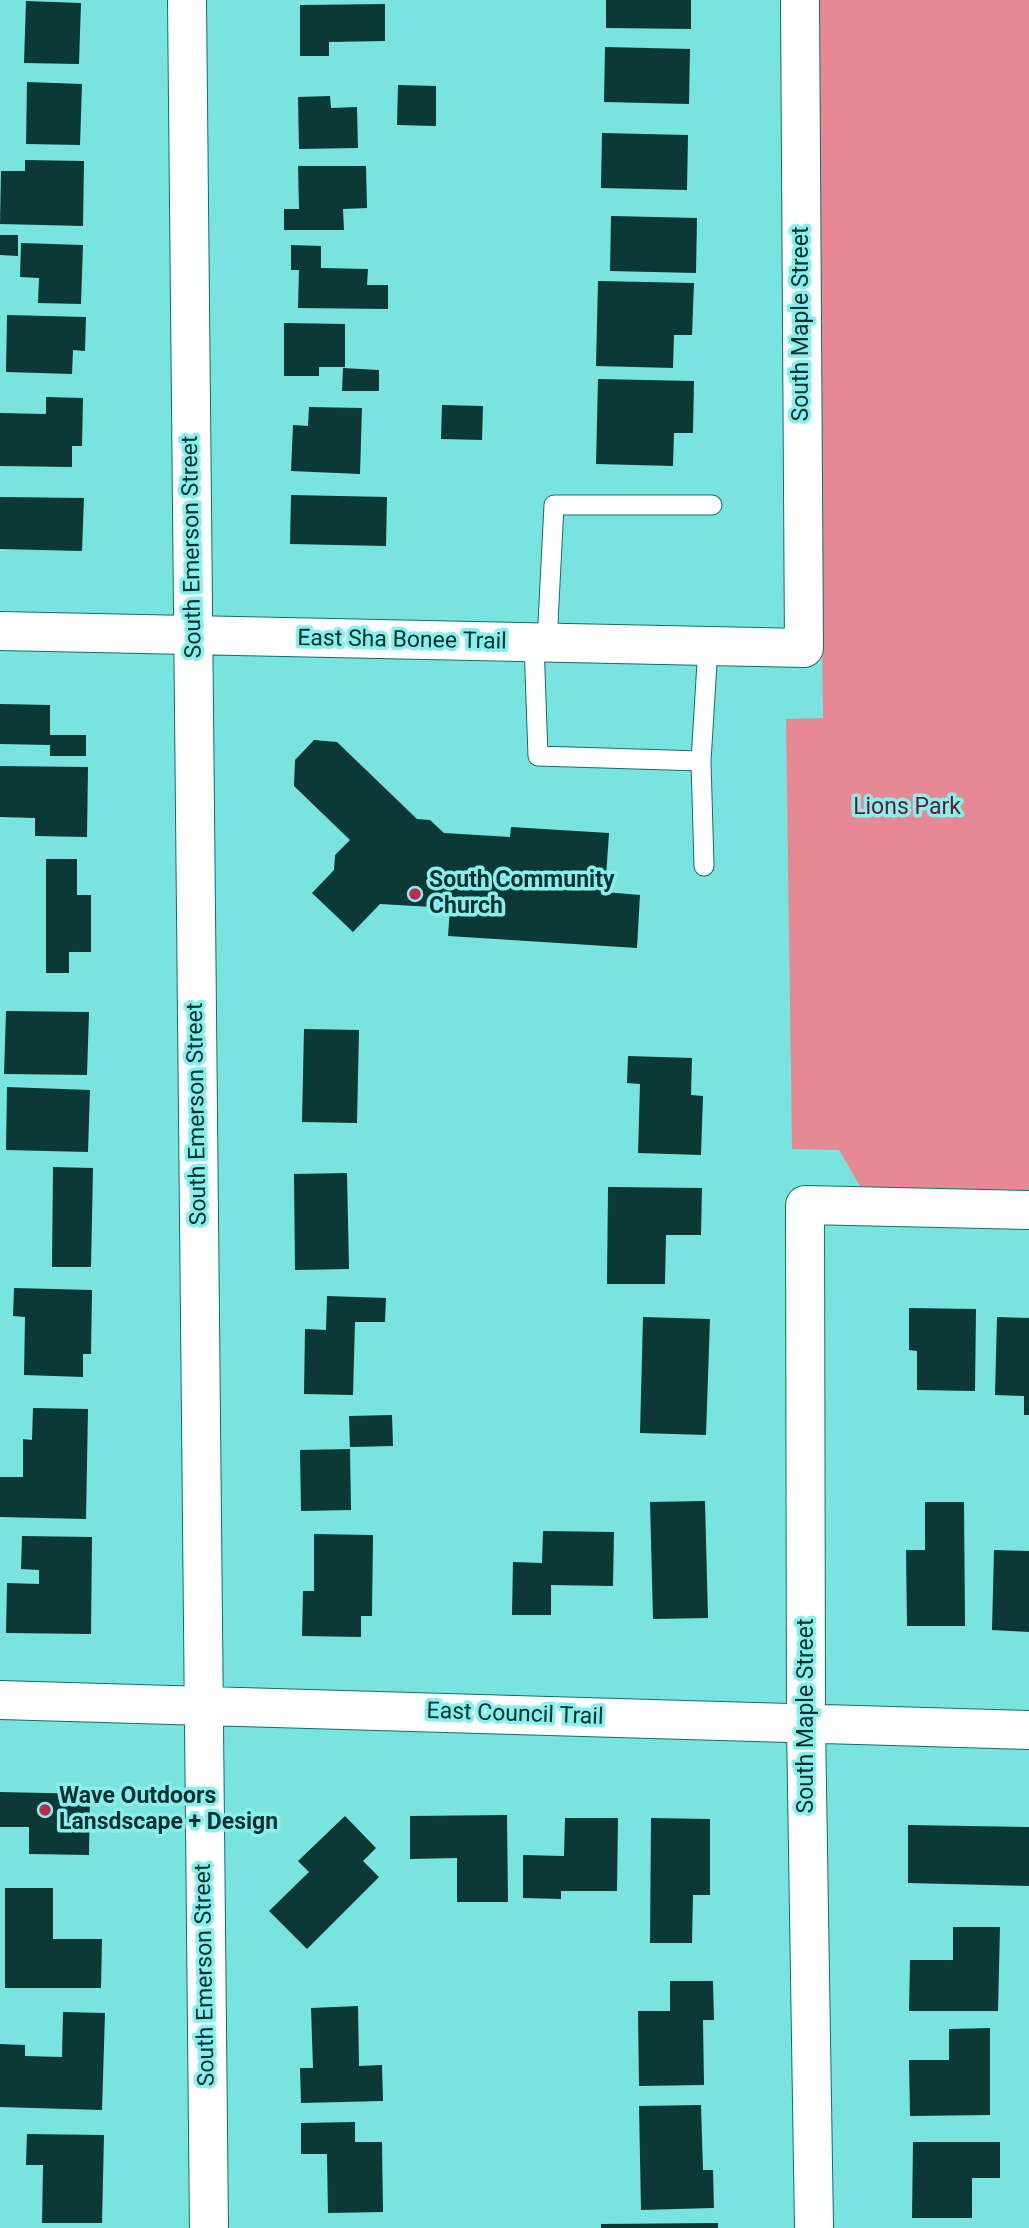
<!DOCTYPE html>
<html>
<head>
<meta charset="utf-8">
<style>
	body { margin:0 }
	canvas { display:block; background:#79e3df }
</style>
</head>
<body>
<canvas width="1029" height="2228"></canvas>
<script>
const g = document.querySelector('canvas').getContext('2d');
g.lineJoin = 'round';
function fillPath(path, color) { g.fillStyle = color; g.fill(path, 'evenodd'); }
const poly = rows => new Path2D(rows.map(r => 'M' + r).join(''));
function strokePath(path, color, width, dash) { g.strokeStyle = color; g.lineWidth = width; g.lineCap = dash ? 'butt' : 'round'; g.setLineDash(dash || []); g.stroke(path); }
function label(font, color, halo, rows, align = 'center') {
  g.font = font + ' Roboto,sans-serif'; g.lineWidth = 7; g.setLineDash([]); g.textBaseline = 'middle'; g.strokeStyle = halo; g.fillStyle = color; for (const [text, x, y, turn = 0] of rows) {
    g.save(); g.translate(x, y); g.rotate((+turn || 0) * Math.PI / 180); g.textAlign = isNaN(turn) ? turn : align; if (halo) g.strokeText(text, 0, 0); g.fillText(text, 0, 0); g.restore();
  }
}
fillPath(poly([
	[815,0,1029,0,1029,1197,863,1191,839,1150,792,1149,786,719,823,718]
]), '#e78995');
fillPath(poly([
	[606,0,691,0,691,29,606,28],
	[26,1,81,3,79,64,24,63],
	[385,4,385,41,329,42,329,56,300,56,300,5],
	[605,47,690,49,689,104,604,102],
	[27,82,82,84,80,145,26,144],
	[398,85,436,86,436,126,397,125],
	[330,96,331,108,357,107,358,148,299,149,298,97],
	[602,133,688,135,687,190,601,188],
	[25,160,84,161,83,226,0,224,1,171,25,171],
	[298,166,366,166,367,208,343,209,344,230,284,230,284,209,299,209],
	[611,216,697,218,696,273,610,271],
	[0,235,18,235,18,256,0,255],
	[21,243,83,245,81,304,38,303,39,278,20,277],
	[291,245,321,246,321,268,368,269,367,285,388,285,388,309,298,308,299,270,291,270],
	[598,281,694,283,692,335,674,335,673,368,596,366],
	[7,315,86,317,85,351,73,350,72,374,6,372],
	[284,323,345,324,345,367,319,367,319,376,284,376],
	[343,368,379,370,379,391,342,391],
	[598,379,694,381,693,433,674,433,673,466,596,464],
	[46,397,83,398,82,446,72,446,72,467,0,466,0,413,46,414],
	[442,405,483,406,482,440,441,439],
	[309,407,362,408,360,474,291,471,293,425,308,426],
	[291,495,387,497,386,546,290,544],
	[0,497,84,498,82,551,0,549],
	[0,704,50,705,50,735,86,735,86,756,50,756,50,745,0,744],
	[314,740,337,742,417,819,430,820,444,833,510,837,511,827,609,833,605,892,640,895,637,948,448,936,450,908,380,904,353,932,312,893,334,870,335,855,350,840,294,786,295,760],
	[0,766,88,767,87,837,35,836,35,818,0,817],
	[46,859,77,859,77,895,91,895,91,952,69,952,69,973,46,973],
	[6,1011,89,1012,87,1075,4,1074],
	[304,1029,359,1030,357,1123,302,1122],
	[628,1056,692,1058,691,1095,703,1096,701,1155,638,1153,640,1084,627,1083],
	[7,1087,90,1090,88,1152,6,1150],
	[53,1167,93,1168,91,1267,52,1267],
	[347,1173,349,1269,295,1270,294,1174],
	[608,1187,702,1188,701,1235,666,1235,665,1284,607,1284],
	[14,1288,92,1290,91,1354,83,1354,83,1377,24,1375,25,1317,13,1316],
	[327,1296,386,1298,385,1322,355,1322,353,1395,304,1394,305,1329,326,1330],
	[909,1308,976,1309,975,1391,917,1390,917,1351,909,1350],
	[643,1317,710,1319,706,1435,640,1433],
	[997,1317,1029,1318,1029,1415,1024,1415,1024,1396,995,1395],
	[33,1408,88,1409,86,1519,0,1517,0,1477,23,1477,23,1439,32,1440],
	[392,1415,393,1446,350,1447,349,1416],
	[350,1449,351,1510,301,1511,300,1450],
	[705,1501,708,1618,653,1619,650,1502],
	[925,1502,964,1502,965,1626,907,1626,906,1550,925,1550],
	[543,1531,614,1532,613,1586,551,1585,551,1615,512,1615,513,1562,542,1563],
	[314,1534,373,1535,372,1616,361,1616,361,1637,302,1636,303,1591,314,1591],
	[22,1536,92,1537,91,1634,6,1633,7,1583,39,1584,39,1570,21,1569],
	[994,1550,1029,1551,1029,1632,992,1630],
	[0,1792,90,1794,89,1855,29,1854,29,1827,0,1827],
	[507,1815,508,1902,457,1902,457,1858,410,1859,410,1816],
	[345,1816,376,1848,363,1861,379,1877,307,1949,269,1911,309,1872,298,1861],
	[565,1818,618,1818,617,1891,561,1891,561,1899,523,1898,523,1855,564,1856],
	[651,1818,710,1819,710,1895,693,1895,692,1943,650,1943],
	[908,1825,1029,1827,1029,1886,908,1883],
	[5,1888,53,1888,53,1939,102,1939,101,1988,5,1988],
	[953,1927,1000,1927,998,2011,909,2011,910,1960,953,1960],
	[670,1981,713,1981,714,2020,703,2020,704,2085,639,2086,638,2011,670,2011],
	[358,2006,359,2066,382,2065,383,2101,301,2103,300,2068,313,2068,311,2008],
	[63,2012,105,2013,102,2110,0,2107,0,2044,25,2045,25,2056,62,2057],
	[990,2028,990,2115,910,2116,909,2060,949,2060,949,2029],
	[701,2105,703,2170,713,2170,714,2208,641,2210,639,2106],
	[355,2122,355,2142,382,2142,383,2212,328,2213,327,2154,301,2154,301,2123],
	[27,2134,104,2135,102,2223,42,2223,43,2165,26,2165],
	[913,2142,1000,2142,1000,2178,972,2178,972,2218,912,2218],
	[718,2223,718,2228,601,2228,601,2224]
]), '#0c3836');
const service = poly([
	[534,643,538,756,701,761,704,866],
	[547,643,554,505,712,505],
	[701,761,708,646]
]);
const minor = poly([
	[187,0,209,2228],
	[0,631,804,648,800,0],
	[0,1700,1029,1730],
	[814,2228,806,1723,805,1205,1029,1210]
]);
strokePath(service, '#126e6b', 21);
strokePath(minor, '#126e6b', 40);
strokePath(service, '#fff', 19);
strokePath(minor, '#fff', 38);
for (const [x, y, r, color] of [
	[415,894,7,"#bc2b4f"],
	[45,1810,7,"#bc2b4f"]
]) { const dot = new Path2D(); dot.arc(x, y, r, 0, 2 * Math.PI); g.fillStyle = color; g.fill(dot); strokePath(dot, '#86f0ec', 2.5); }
label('23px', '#002f2e', '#86f0ec', [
	["South Maple Street",802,324,-90],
	["South Emerson Street",193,547,-91],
	["East Sha Bonee Trail",402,641,1],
	["South Emerson Street",198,1114,-91],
	["East Council Trail",515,1715,2],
	["South Maple Street",807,1716,-90],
	["South Emerson Street",206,1975,-91]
]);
label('23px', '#6c182c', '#86f0ec', [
	["Lions Park",907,808]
]);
label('bold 23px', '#002f2e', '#86f0ec', [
	["South Community",429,881],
	["Church",429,907],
	["Wave Outdoors",59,1797],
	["Lansdscape + Design",59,1823]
], 'left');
</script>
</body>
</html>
